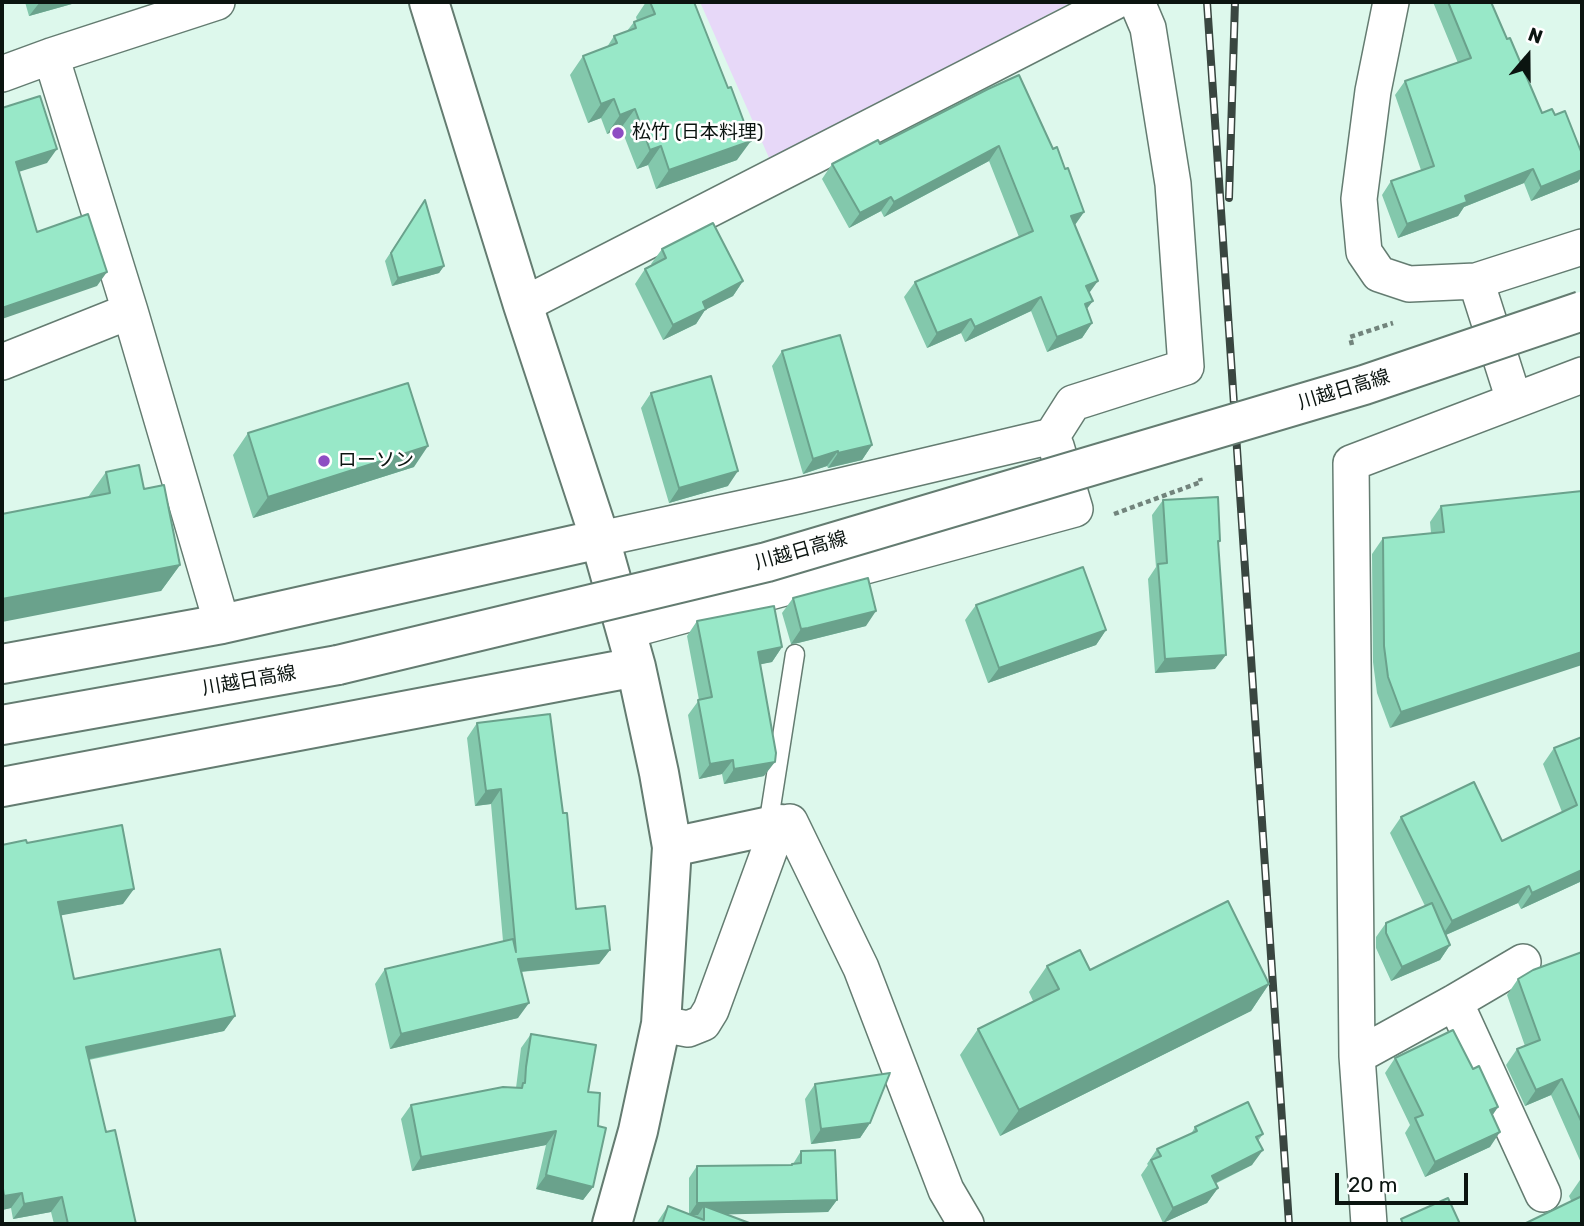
<!DOCTYPE html>
<html>
<head>
<meta charset="utf-8">
<style>
	body { margin:0 }
	#map { position:relative; width:1584px; height:1226px; overflow:hidden; background:#ddf8ec; font-family:Rubik,sans-serif }
	canvas { display:block }
	.frame { position:absolute; inset:0; border:4px solid #0b1410; pointer-events:none }
	.north { position:absolute; left:1493px; top:21px; width:70px; height:70px; -webkit-text-stroke:5px #fff; paint-order:stroke; rotate:20deg; font-size:19px; font-weight:700; line-height:28px; text-align:center; color:#0b1410 }
	.north::after { content:''; display:block; margin:auto; width:24px; height:32px; background:#0b1410; clip-path:polygon(50% 0,100% 100%,50% 72%,0 100%) }
	.scale { position:absolute; left:1335px; top:1173px; width:133px; height:32px; box-sizing:border-box; border:4px solid #0b1410; border-top:0; padding-left:9px; font-size:21px; line-height:24px; white-space:nowrap; color:#0b1410; -webkit-text-stroke:5px #fff; paint-order:stroke }
</style>
</head>
<body>
<div id="map">
<canvas width="1584" height="1226"></canvas>
<div class="frame"></div>
<div class="north">N</div>
<div class="scale">20 m</div>
</div>
<script>
const g = document.querySelector('canvas').getContext('2d');
g.lineJoin = 'round';
function fillPath(path, color) { g.fillStyle = color; g.fill(path, 'evenodd'); }
const poly = rows => new Path2D(rows.map(r => 'M' + r).join(''));
function strokePath(path, color, width, dash) { g.strokeStyle = color; g.lineWidth = width; g.lineCap = dash ? 'butt' : 'round'; g.setLineDash(dash || []); g.stroke(path); }
function label(font, color, halo, rows, align = 'center') {
  g.font = font + ' Rubik,"Noto Sans JP",sans-serif'; g.lineWidth = 5; g.setLineDash([]); g.textBaseline = 'middle'; g.strokeStyle = halo; g.fillStyle = color; for (const [text, x, y, turn = 0] of rows) {
    g.save(); g.translate(x, y); g.rotate((+turn || 0) * Math.PI / 180); g.textAlign = isNaN(turn) ? turn : align; if (halo) g.strokeText(text, 0, 0); g.fillText(text, 0, 0); g.restore();
  }
}
fillPath(poly([
	[700,2,1072,2,770,160]
]), '#e7d8f8');
const service = poly([
	[768,826,795,654]
]);
const minor = poly([
	[1391,2,1373,91,1359,199,1364,252,1379,274,1409,284,1476,281,1582,247],
	[51,56,130,311,222,624],
	[2,74,51,56,217,2],
	[1476,281,1514,400],
	[523,305,1114,2],
	[2,362,130,311],
	[600,539,798,496,1052,436,1073,403,1186,367,1173,184,1148,28,1137,2],
	[626,631,1075,509,1056,446],
	[1455,1002,1543,1194],
	[661,1024,688,1029,703,1023,711,1010,779,824,790,822,861,968,946,1190,966,1224],
	[1357,1056,1455,1002,1523,962],
	[1369,1224,1357,1056,1351,463,1582,375]
]);
const tertiary = poly([
	[429,2,523,305,600,539,636,667,659,773,672,847,661,1024,638,1131,612,1224],
	[2,664,222,624,600,539],
	[2,787,636,667],
	[672,847,779,824]
]);
const primary = poly([
	[2,725,338,665]
]);
strokePath(service, '#647c71', 21);
strokePath(minor, '#647c71', 38);
strokePath(tertiary, '#647c71', 42);
strokePath(primary, '#647c71', 42);
strokePath(poly([
	[1352,345,1350,337,1393,323],
	[1114,514,1201,482,1200,478]
]), '#72847c', 4.5, [5, 3.5]);
strokePath(service, '#fff', 18);
strokePath(minor, '#fff', 35);
strokePath(tertiary, '#fff', 38);
strokePath(primary, '#fff', 38);
const rail = poly([
	[1207,2,1289,1224],
	[1229,198,1235,2]
]);
strokePath(rail, '#394640', 8);
strokePath(rail, '#fff', 5, [16]);
const primaryBridge = poly([
	[338,665,767,562,1364,385,1582,311]
]);
strokePath(primaryBridge, '#647c71', 42, []);
strokePath(primaryBridge, '#fff', 38);
fillPath(poly([
	[25,2,79,2,29,16],
	[646,2,694,2,737,160,656,189,648,165,637,169,621,128,607,134,601,118,588,123,570,75,583,56,607,47,614,36,627,31,634,22,637,21,636,17],
	[1433,2,1491,2,1507,39,1542,113,1578,182,1531,201,1524,183,1464,207,1458,216,1398,238,1382,195,1391,181,1421,170,1395,95,1405,81,1458,63],
	[988,89,1053,149,1065,169,1084,212,1075,225,1089,293,1087,309,1092,323,1082,338,1047,352,1031,311,965,342,961,333,927,348,904,297,915,282,1019,237,989,161,884,217,881,211,849,228,822,179,832,164,880,144],
	[425,200,444,266,439,273,392,286,385,261],
	[662,249,743,281,733,296,705,310,696,324,663,340,635,284,645,269,652,265,651,264],
	[782,351,872,445,862,460,828,468,827,466,803,474,772,366],
	[651,393,728,486,669,503,641,408],
	[248,433,414,467,253,518,233,455],
	[106,472,144,489,180,565,161,591,88,497],
	[1582,491,1390,728,1377,693,1373,662,1372,554,1383,538,1431,533,1430,522,1441,506],
	[1163,500,1220,541,1218,545,1215,669,1155,673,1148,579,1156,567,1152,515],
	[793,598,866,626,798,643,791,644,782,613],
	[976,605,1106,630,1096,645,988,683,965,620],
	[697,621,782,647,772,662,760,664,764,776,724,784,722,774,699,779,688,715,699,700,687,636],
	[477,723,576,909,610,950,599,964,521,972,518,1018,390,1049,375,984,385,969,503,941,491,804,475,806,467,738],
	[1582,737,1582,881,1521,909,1518,903,1446,935,1450,945,1440,960,1391,981,1376,948,1376,937,1386,923,1425,906,1390,833,1401,817,1502,841,1562,812,1543,764,1554,748],
	[27,843,123,904,60,915,74,979,235,1016,224,1031,89,1060,106,1132,136,1224,54,1224,51,1212,13,1219,11,1208,2,1210,2,845],
	[1582,952,1582,1165,1551,1095,1525,1106,1506,1065,1517,1049,1525,1046,1507,995,1518,979],
	[1047,966,1090,970,1269,984,1251,1011,1000,1136,960,1055,978,1029,1033,1001,1029,992],
	[531,1034,588,1092,593,1187,583,1200,536,1189,546,1145,412,1171,401,1119,411,1105,516,1088,521,1048],
	[1395,1058,1473,1069,1498,1107,1492,1115,1490,1147,1425,1177,1405,1133,1410,1125,1385,1073],
	[815,1084,870,1123,860,1138,811,1144,805,1099],
	[1195,1127,1263,1134,1258,1141,1252,1165,1215,1184,1218,1188,1207,1203,1163,1223,1141,1175,1148,1165,1147,1164,1157,1149,1191,1134],
	[801,1151,837,1200,828,1212,725,1214,752,1224,656,1224,668,1206,689,1214,689,1178,697,1166,790,1165,793,1164],
	[1582,1179,1582,1224,1569,1196,1580,1180]
]), '#83c8ac');
fillPath(poly([
	[40,2,79,2,29,16],
	[614,99,601,118,588,123,601,104],
	[635,109,621,128,607,134,620,115],
	[751,141,737,160,656,189,669,170],
	[661,146,648,165,637,169,650,150],
	[999,146,989,161,884,217,894,202],
	[57,149,47,163,6,176,16,162],
	[1533,169,1524,183,1464,207,1458,216,1398,238,1407,224,1465,196],
	[1582,170,1582,176,1578,182,1531,201,1541,187],
	[891,197,881,211,849,228,860,213],
	[1084,212,1074,226,1071,216],
	[444,266,439,273,392,286,398,278],
	[107,272,97,286,2,319,2,308],
	[743,281,733,296,705,310,696,324,663,340,673,325,703,302],
	[1098,281,1087,296,1086,286],
	[1041,297,1031,311,965,342,975,327],
	[1093,301,1082,315,1085,304],
	[971,319,961,333,927,348,937,333],
	[1092,323,1082,338,1047,352,1057,337],
	[872,445,862,460,828,468,838,453],
	[428,446,414,467,253,518,268,497],
	[838,451,827,466,803,474,813,459],
	[738,471,728,486,669,503,679,488],
	[180,565,161,591,2,622,2,599],
	[876,611,866,626,798,643,791,644,801,629],
	[1106,630,1096,645,988,683,999,668],
	[782,647,772,662,748,667,758,652],
	[1582,652,1582,665,1390,728,1401,712],
	[1226,655,1215,669,1155,673,1165,659],
	[733,760,722,774,699,779,710,764],
	[775,762,764,776,724,784,734,769],
	[501,789,491,804,475,806,486,791],
	[1582,870,1582,881,1521,909,1532,893],
	[1529,886,1518,903,1441,937,1452,921],
	[134,889,123,904,47,918,58,902],
	[1450,945,1440,960,1391,981,1402,967],
	[610,950,599,964,507,973,518,959],
	[1269,984,1251,1011,1000,1136,1019,1110],
	[529,1003,518,1018,390,1049,401,1034],
	[235,1016,224,1031,75,1062,86,1047],
	[1562,1079,1551,1095,1525,1106,1536,1090],
	[1498,1107,1488,1122,1490,1110],
	[870,1123,860,1138,811,1144,821,1129],
	[556,1131,546,1145,412,1171,421,1157],
	[1500,1132,1490,1147,1425,1177,1435,1162],
	[1263,1150,1252,1165,1201,1190,1212,1176],
	[546,1175,593,1187,583,1200,536,1189],
	[1218,1188,1207,1203,1163,1223,1173,1208],
	[22,1193,11,1208,2,1210,2,1199,4,1196],
	[62,1197,51,1212,13,1219,24,1204],
	[837,1200,828,1212,704,1215,704,1206,698,1215,689,1215,697,1203]
]), '#6aa28c');
const building = poly([
	[650,2,694,2,728,88,731,87,751,141,669,170,661,146,650,150,635,109,620,115,614,99,601,104,583,56,617,43,614,36,636,28,634,22,655,14,650,2],
	[1448,2,1491,2,1507,39,1510,38,1542,113,1552,109,1555,115,1565,111,1582,154,1582,170,1541,187,1533,169,1465,196,1467,202,1407,224,1391,181,1434,166,1405,81,1471,58,1448,2],
	[1019,75,1053,149,1057,147,1065,169,1068,168,1084,212,1071,216,1098,281,1086,286,1093,301,1085,304,1092,323,1057,337,1041,297,975,327,971,319,937,333,915,282,1033,231,999,146,894,202,891,197,860,213,832,164,878,140,880,144,988,89,1019,75],
	[40,96,57,149,16,162,37,232,88,214,107,272,2,308,2,108,40,96],
	[425,200,444,266,398,278,391,253,425,200],
	[713,223,743,281,703,302,706,309,673,325,645,269,666,258,662,249,713,223],
	[840,335,872,445,838,453,838,451,813,459,782,351,840,335],
	[711,376,738,471,679,488,651,393,711,376],
	[408,383,428,446,268,497,248,433,408,383],
	[139,465,144,489,164,485,180,565,2,599,2,514,110,493,106,472,139,465],
	[1582,491,1582,652,1401,712,1388,677,1384,646,1383,538,1444,532,1441,506,1582,491],
	[1218,497,1220,541,1218,541,1226,655,1165,659,1158,564,1167,563,1163,500,1218,497],
	[1083,567,1106,630,999,668,976,605,1083,567],
	[868,578,876,611,808,628,801,629,793,598,868,578],
	[774,606,782,647,758,652,776,753,775,762,734,769,733,760,710,764,698,700,712,697,697,621,774,606],
	[550,714,563,813,567,813,576,909,605,906,610,950,518,959,529,1003,401,1034,385,969,513,939,516,952,501,789,486,791,477,723,550,714],
	[1582,737,1582,870,1532,893,1529,886,1452,921,1401,817,1474,782,1502,841,1577,805,1554,748,1582,737],
	[122,825,134,889,58,902,74,979,220,949,235,1016,86,1047,106,1132,115,1130,136,1224,68,1224,62,1197,24,1204,22,1193,4,1196,2,1182,2,845,26,840,27,843,122,825],
	[1228,901,1269,984,1019,1110,978,1029,1059,989,1047,966,1080,950,1090,970,1228,901],
	[1432,903,1450,945,1402,967,1386,933,1386,923,1432,903],
	[1582,952,1582,1123,1562,1079,1536,1090,1517,1049,1540,1040,1518,979,1533,970,1582,952],
	[1453,1030,1473,1069,1479,1066,1498,1107,1490,1110,1500,1132,1435,1162,1415,1118,1423,1115,1395,1058,1453,1030],
	[531,1034,596,1045,588,1092,600,1093,598,1126,606,1128,593,1187,546,1175,556,1131,421,1157,411,1105,503,1087,522,1088,523,1083,525,1083,526,1067,531,1034],
	[890,1073,870,1123,821,1129,815,1084,890,1073],
	[1248,1102,1263,1134,1256,1137,1263,1150,1212,1176,1218,1188,1173,1208,1151,1160,1161,1156,1157,1149,1197,1131,1195,1127,1248,1102],
	[835,1150,837,1200,697,1203,697,1166,792,1165,792,1164,801,1163,801,1151,835,1150],
	[1582,1196,1582,1224,1524,1224,1582,1196],
	[1448,1198,1460,1224,1403,1224,1401,1219,1448,1198],
	[668,1206,704,1220,704,1206,752,1224,662,1224,668,1206]
]);
fillPath(building, '#98e8c8');
strokePath(building, '#6aa28c', 2);
for (const [x, y, r, color] of [
	[618,133,7,"#8e4dc3"],
	[324,461,7,"#8e4dc3"]
]) { const dot = new Path2D(); dot.arc(x, y, r, 0, 2 * Math.PI); g.fillStyle = color; g.fill(dot); strokePath(dot, '#fff', 2.5); }
label('19px', '#0b1410', '#fff', [
	["松竹 (日本料理)",632,133],
	["ローソン",338,461]
], 'left');
label('19px', '#0b1410', '#fff', [
	["川越日高線",1344,390,-17],
	["川越日高線",801,551,-16],
	["川越日高線",249,681,-10]
]);
</script>
</body>
</html>
